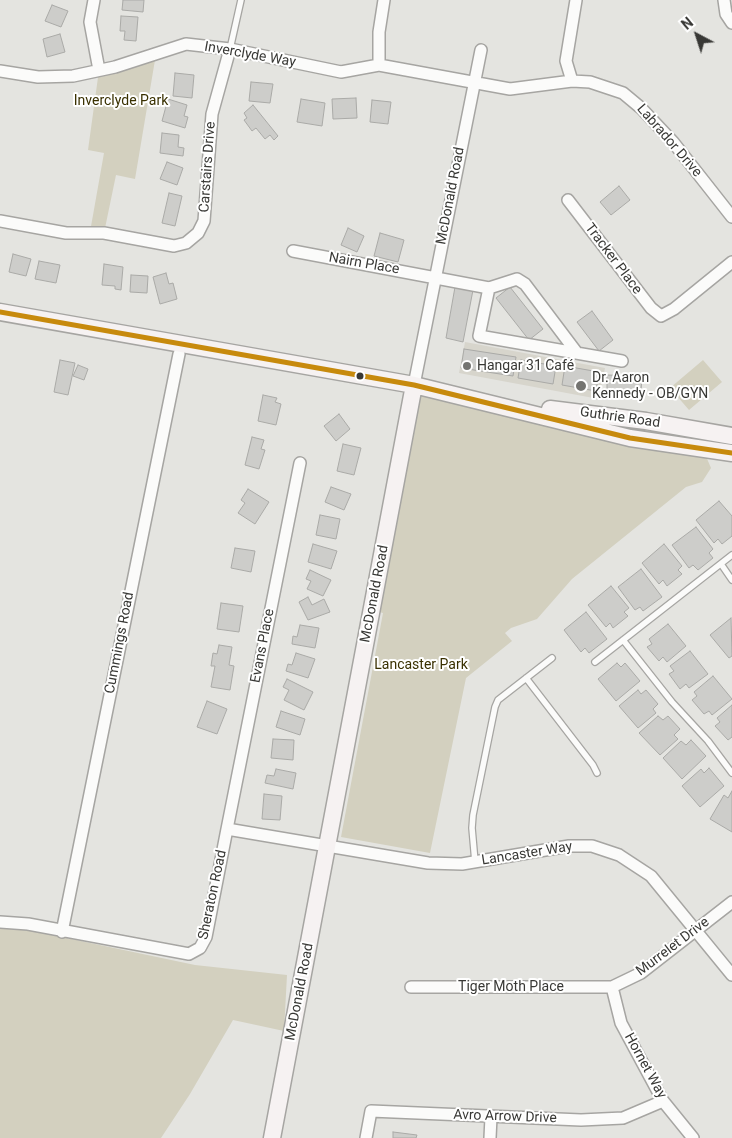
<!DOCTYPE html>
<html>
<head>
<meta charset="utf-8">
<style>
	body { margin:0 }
	#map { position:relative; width:732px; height:1138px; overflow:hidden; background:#e4e4e0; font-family:Roboto,sans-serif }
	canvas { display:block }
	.north { position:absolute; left:672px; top:10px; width:50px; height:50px; -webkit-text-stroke:4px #fff; paint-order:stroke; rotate:320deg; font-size:14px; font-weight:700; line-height:20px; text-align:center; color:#383835 }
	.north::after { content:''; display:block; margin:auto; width:18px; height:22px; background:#383835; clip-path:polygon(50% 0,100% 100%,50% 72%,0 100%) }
</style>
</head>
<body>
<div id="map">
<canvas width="732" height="1138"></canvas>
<div class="north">N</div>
</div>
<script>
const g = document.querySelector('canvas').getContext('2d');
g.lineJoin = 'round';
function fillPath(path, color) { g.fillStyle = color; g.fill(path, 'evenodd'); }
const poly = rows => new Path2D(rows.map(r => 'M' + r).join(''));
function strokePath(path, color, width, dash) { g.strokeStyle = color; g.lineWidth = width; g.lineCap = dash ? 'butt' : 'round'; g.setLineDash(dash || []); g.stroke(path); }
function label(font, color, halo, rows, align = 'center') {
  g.font = font + ' Roboto,sans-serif'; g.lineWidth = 4; g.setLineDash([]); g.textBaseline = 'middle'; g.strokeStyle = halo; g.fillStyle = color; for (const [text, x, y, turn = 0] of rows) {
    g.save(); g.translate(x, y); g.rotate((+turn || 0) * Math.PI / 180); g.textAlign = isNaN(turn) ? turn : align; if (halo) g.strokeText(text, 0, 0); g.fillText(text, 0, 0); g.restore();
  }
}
fillPath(poly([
	[465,342,605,368,599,399,459,373]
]), '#d7d5cc');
fillPath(poly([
	[156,54,135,179,116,175,104,233,90,232,104,153,88,150,99,70],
	[703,360,722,382,689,410,670,388],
	[414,385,702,447,711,468,702,482,686,487,572,579,537,619,511,628,505,633,512,641,466,678,430,853,341,837,383,613,372,610],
	[0,924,195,965,287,975,284,1031,233,1020,190,1094,161,1138,0,1138]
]), '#d3d0bf');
const building = poly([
	[123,0,144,0,143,12,122,10,123,0],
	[52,5,68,11,61,27,45,21,52,5],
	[121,16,138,17,136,41,124,40,125,31,120,31,121,16],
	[60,34,65,52,47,57,43,39,60,34],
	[175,73,194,75,192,98,173,96,175,73],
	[251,82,273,84,270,103,249,101,251,82],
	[356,98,357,118,333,119,332,99,356,98],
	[168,99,187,105,184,116,188,117,185,128,162,121,168,99],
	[301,99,325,103,322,126,297,122,301,99],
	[372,100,391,102,388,124,370,122,372,100],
	[253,105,278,136,274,140,270,135,265,139,256,128,252,131,244,120,247,118,244,113,253,105],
	[162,133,179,135,178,147,184,148,183,156,160,153,162,133],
	[167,162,183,168,177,185,160,179,167,162],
	[619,186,630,200,611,215,600,202,619,186],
	[169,193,182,196,175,226,162,223,169,193],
	[348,228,364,236,357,252,341,245,348,228],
	[380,233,404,240,398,262,374,256,380,233],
	[13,254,31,259,26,276,9,272,13,254],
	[39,261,60,265,56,283,35,279,39,261],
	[104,264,123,267,121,290,115,289,115,286,102,285,104,264],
	[166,273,169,284,173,283,177,299,160,304,153,277,166,273],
	[131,275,148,276,147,293,130,292,131,275],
	[455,287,473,290,463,342,446,338,455,287],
	[510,287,543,329,529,340,496,298,510,287],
	[592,311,613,340,599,351,577,322,592,311],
	[464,349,516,357,513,376,461,368,464,349],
	[60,360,75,363,68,395,54,392,60,360],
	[521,360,556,366,553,384,518,378,521,360],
	[78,365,88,369,84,380,73,376,78,365],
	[565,366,599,372,596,391,562,385,565,366],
	[607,375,642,376,641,392,607,392,607,375],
	[263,395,277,398,275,402,281,404,276,425,258,421,263,395],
	[339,414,350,429,336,441,324,426,339,414],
	[252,437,264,440,261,449,265,450,259,469,245,465,252,437],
	[343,444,361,448,354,475,337,471,343,444],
	[331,487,351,494,344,510,325,502,331,487],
	[248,489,269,502,255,524,238,513,245,503,241,500,248,489],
	[719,501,732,516,732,536,722,544,718,539,714,543,696,520,719,501],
	[320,515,340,519,336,539,316,535,320,515],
	[696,527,713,549,709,553,713,558,698,570,693,565,689,568,672,545,696,527],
	[313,544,337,551,331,569,308,562,313,544],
	[664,544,682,566,678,570,682,574,667,586,663,580,659,584,642,563,664,544],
	[235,548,255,551,251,572,231,568,235,548],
	[641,569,662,597,643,611,640,607,635,610,618,587,641,569],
	[310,570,331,580,323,596,307,589,311,581,306,579,310,570],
	[611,586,629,608,624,612,628,616,613,628,610,623,606,627,588,605,611,586],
	[308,597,312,605,324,599,330,612,308,620,299,602,308,597],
	[221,603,243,606,239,632,217,629,221,603],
	[586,612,607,639,589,653,585,648,581,652,564,630,586,612],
	[731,618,732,656,729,658,710,635,731,618],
	[668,624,686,646,667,662,663,657,659,661,647,647,652,644,649,639,668,624],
	[300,625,319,628,315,648,292,644,293,636,297,637,300,625],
	[219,645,232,647,229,665,234,666,230,690,211,687,215,666,211,666,213,653,217,654,219,645],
	[690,651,708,674,689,688,686,684,680,689,669,674,674,671,670,666,690,651],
	[296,653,315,659,308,678,286,671,288,664,292,665,296,653],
	[617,663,621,667,625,663,640,681,616,701,598,679,617,663],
	[713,676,732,699,712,715,709,711,704,714,692,700,697,696,694,692,713,676],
	[287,679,313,692,304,710,284,700,289,690,283,687,287,679],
	[638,690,641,694,646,690,658,704,653,709,656,713,638,728,619,706,638,690],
	[207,701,227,709,217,734,197,727,207,701],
	[732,705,732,737,728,740,715,726,720,722,717,718,732,705],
	[281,711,305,719,300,735,276,727,281,711],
	[658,716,663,720,668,716,680,729,674,735,678,739,660,755,639,733,658,716],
	[273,739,294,740,293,760,271,758,273,739],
	[691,740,706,756,682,779,663,758,681,741,686,745,691,740],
	[709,768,724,786,700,807,682,786,701,769,704,773,709,768],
	[276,769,296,773,293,789,265,783,267,775,274,776,276,769],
	[732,791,732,832,710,819,724,795,728,798,732,791],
	[264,794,282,796,280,820,262,819,264,794],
	[393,1132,417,1135,416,1138,393,1138,393,1132]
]);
fillPath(building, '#cdcdca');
strokePath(building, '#aaaaa7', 1);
const lane = poly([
	[230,49,241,0],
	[721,564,732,580],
	[623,640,672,702,708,741,732,773],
	[595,662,732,555],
	[526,678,593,765,597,773],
	[475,862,472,828,473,815,495,707,498,700,552,658]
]);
const street = poly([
	[94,0,90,22,99,70],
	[724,0,726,14,732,23],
	[379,65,379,32,384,0],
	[0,71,38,77,73,76,115,67,186,44,230,49,341,72,379,65,510,89,572,81,590,82,623,93,641,108,673,142,732,217],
	[572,81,566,61,576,0],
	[568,200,651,308,661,316,674,309,732,262],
	[0,221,66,233,104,233,174,246,186,243,198,233,204,221,212,114,230,49],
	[293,251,489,288,517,279,525,284,577,353],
	[489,288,479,336,622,361],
	[414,385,481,50],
	[227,829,300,463],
	[0,922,28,924,189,954,200,948,206,937,227,829,428,863,462,864,569,846,592,846,619,855,651,876,732,975],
	[62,932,179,354],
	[411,987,612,987,641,973,732,902],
	[612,987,621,1023,663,1101,693,1138],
	[366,1138,371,1111,581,1120,623,1118,663,1101],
	[490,1138,491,1117]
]);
const secondary = poly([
	[0,312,414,385,630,438,732,453],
	[550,409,646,421,732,436],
	[272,1138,414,385]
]);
strokePath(lane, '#a6a5a2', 8);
strokePath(street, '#a6a5a2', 14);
strokePath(secondary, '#a6a5a2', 19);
strokePath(lane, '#fbfbfa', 5.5);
strokePath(street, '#fbfbfa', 11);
strokePath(secondary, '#f6f2f2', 16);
strokePath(poly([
	[0,312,414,385,630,438,732,453]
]), '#c78a0d', 5);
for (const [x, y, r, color] of [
	[467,366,5,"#747471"],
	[360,376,4.5,"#383835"],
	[581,386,6,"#747471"]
]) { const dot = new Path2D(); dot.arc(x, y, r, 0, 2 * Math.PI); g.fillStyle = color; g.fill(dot); strokePath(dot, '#fff', 2); }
label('14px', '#383835', '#fff', [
	["Inverclyde Way",250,55,10],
	["Labrador Drive",669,141,49],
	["Carstairs Drive",208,167,-86],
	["McDonald Road",451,196,-79],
	["Tracker Place",613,259,53],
	["Nairn Place",364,264,10],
	["Guthrie Road",620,418,8],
	["McDonald Road",375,594,-79],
	["Cummings Road",120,643,-79],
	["Evans Place",263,646,-79],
	["Lancaster Way",527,854,-9],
	["Sheraton Road",213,895,-78],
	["Murrelet Drive",673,947,-37],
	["Tiger Moth Place",511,987],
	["McDonald Road",300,992,-79],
	["Hornet Way",645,1066,61],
	["Avro Arrow Drive",505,1117,2]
]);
label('14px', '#393000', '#fff', [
	["Inverclyde Park",121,101],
	["Lancaster Park",421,665]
]);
label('14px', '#383835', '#fff', [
	["Hangar 31 Café",477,366],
	["Dr. Aaron",592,378],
	["Kennedy - OB/GYN",592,394]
], 'left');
</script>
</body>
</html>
